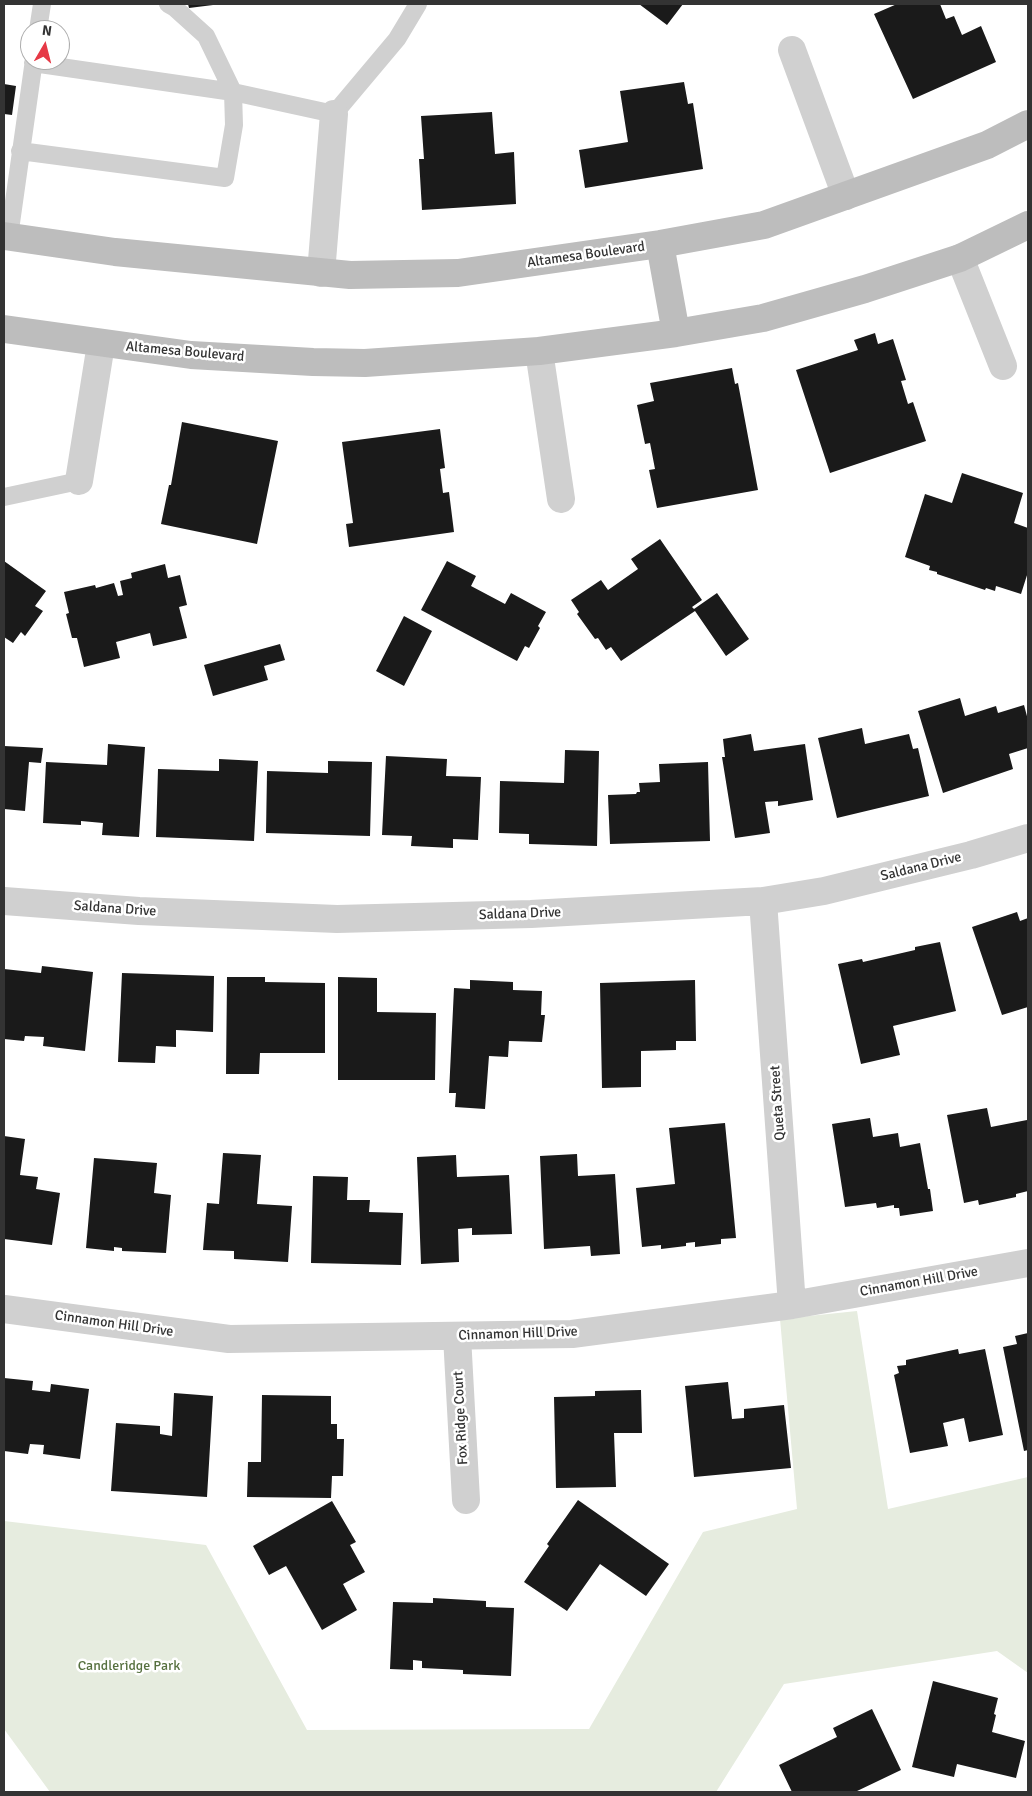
<!DOCTYPE html>
<html>
<head>
<meta charset="utf-8">
<style>
	body { margin:0 }
	#map { position:relative; width:1032px; height:1796px; overflow:hidden; background:#fff; font-family:Signika,sans-serif }
	canvas { display:block }
	.frame { position:absolute; inset:0; border:5px solid #333; pointer-events:none }
	.north { position:absolute; left:20px; top:20px; width:50px; height:50px; box-sizing:border-box; background:#fff; border:1px solid #adadad; border-radius:50%; rotate:8deg; font-size:14px; font-weight:700; line-height:20px; text-align:center; color:#333 }
	.north::after { content:''; display:block; margin:auto; width:18px; height:22px; background:#e63946; clip-path:polygon(50% 0,100% 100%,50% 72%,0 100%) }
</style>
</head>
<body>
<div id="map">
<canvas width="1032" height="1796"></canvas>
<div class="frame"></div>
<div class="north">N</div>
</div>
<script>
const g = document.querySelector('canvas').getContext('2d');
g.lineJoin = 'round';
function fillPath(path, color) { g.fillStyle = color; g.fill(path, 'evenodd'); }
const poly = rows => new Path2D(rows.map(r => 'M' + r).join(''));
function strokePath(path, color, width, dash) { g.strokeStyle = color; g.lineWidth = width; g.lineCap = dash ? 'butt' : 'round'; g.setLineDash(dash || []); g.stroke(path); }
function label(font, color, halo, rows, align = 'center') {
  g.font = font + ' Signika,sans-serif'; g.lineWidth = 5; g.setLineDash([]); g.textBaseline = 'middle'; g.strokeStyle = halo; g.fillStyle = color; for (const [text, x, y, turn = 0] of rows) {
    g.save(); g.translate(x, y); g.rotate((+turn || 0) * Math.PI / 180); g.textAlign = isNaN(turn) ? turn : align; if (halo) g.strokeText(text, 0, 0); g.fillText(text, 0, 0); g.restore();
  }
}
fillPath(poly([
	[857,1311,888,1509,1028,1477,1028,1673,997,1651,784,1684,716,1792,50,1792,4,1729,4,1521,206,1545,307,1730,589,1729,703,1532,797,1509,780,1319]
]), '#e6ecdf');
fillPath(poly([
	[188,4,213,4,213,5,189,8],
	[639,4,683,4,667,25],
	[897,4,940,4,946,19,954,16,962,35,981,26,996,62,913,99,874,14],
	[684,82,688,104,693,103,703,169,585,188,579,150,628,142,620,91],
	[4,84,16,86,12,115,4,114],
	[492,112,495,154,514,152,516,204,422,210,419,159,424,159,421,116],
	[875,333,878,344,893,339,906,380,901,381,908,404,913,402,926,441,830,473,796,370,858,350,854,340],
	[732,368,735,384,738,383,758,490,657,508,649,470,655,469,650,443,645,444,637,405,654,401,650,383],
	[182,422,278,441,257,544,161,524,169,485,171,485],
	[440,429,445,468,440,469,443,493,449,492,454,532,349,547,346,524,353,523,342,442],
	[962,473,1023,493,1014,523,1028,528,1028,572,1021,594,996,586,995,591,986,588,985,590,937,574,937,572,929,570,930,566,905,557,925,494,952,503],
	[660,539,702,600,692,607,694,609,717,593,749,639,726,656,695,611,621,661,611,647,606,650,598,638,595,639,577,614,579,612,571,600,601,580,608,590,638,569,631,559],
	[4,561,46,591,35,606,43,611,25,636,21,632,13,643,4,637],
	[447,561,476,576,471,586,505,604,511,593,546,612,538,626,540,628,529,648,525,646,517,661,421,610],
	[165,564,168,578,180,575,187,605,179,607,187,638,153,646,150,633,116,642,120,658,84,667,77,638,72,638,66,614,69,613,64,592,95,585,96,588,114,583,118,596,123,595,120,581,132,578,131,573],
	[404,616,432,631,404,686,376,671],
	[280,644,285,660,264,666,268,680,213,696,204,665],
	[960,698,965,716,996,706,998,713,1024,705,1028,720,1028,748,1009,754,1013,769,943,793,918,711],
	[862,728,865,744,909,734,913,749,918,748,929,796,837,818,818,738],
	[751,734,754,751,805,744,813,800,778,806,778,801,765,802,770,833,735,838,722,757,725,757,723,739],
	[108,744,145,747,139,837,102,835,103,823,81,821,81,825,43,823,46,762,107,765],
	[4,746,43,748,41,763,29,762,25,811,4,809],
	[565,750,599,751,597,846,529,844,529,834,499,833,500,781,564,783],
	[386,756,447,759,446,776,481,777,478,840,453,839,453,848,411,846,412,836,382,835],
	[219,759,258,761,254,841,156,837,158,769,219,771],
	[328,761,372,762,370,836,266,833,267,771,328,773],
	[708,762,710,841,610,844,608,795,636,794,637,792,640,792,639,783,660,782,659,764],
	[1017,912,1020,921,1028,918,1028,1007,1002,1015,972,927],
	[940,942,956,1011,893,1026,900,1055,861,1064,838,964,862,959,863,962,915,950,915,947],
	[42,966,93,972,85,1051,43,1046,44,1037,25,1036,24,1041,4,1039,4,969,41,973],
	[122,973,214,976,213,1032,176,1030,176,1047,156,1046,155,1063,118,1062],
	[227,977,265,977,265,982,325,983,325,1053,260,1053,259,1074,226,1074],
	[338,977,377,978,377,1012,436,1013,435,1080,338,1080],
	[470,980,513,982,513,990,542,991,541,1015,545,1015,542,1042,509,1041,508,1057,489,1056,485,1109,455,1107,456,1093,449,1093,454,988,470,989],
	[695,980,696,1041,676,1041,676,1050,641,1051,641,1087,602,1088,600,983],
	[987,1108,991,1127,1027,1120,1028,1191,1016,1194,1016,1197,979,1205,978,1200,964,1203,947,1115],
	[870,1118,873,1137,898,1133,900,1147,920,1143,928,1189,930,1189,933,1211,900,1216,899,1208,894,1208,894,1205,877,1208,876,1203,845,1207,832,1124],
	[725,1123,736,1238,721,1239,721,1244,695,1247,695,1242,686,1243,686,1246,661,1249,661,1245,642,1247,636,1188,675,1184,669,1128],
	[4,1136,25,1139,20,1175,38,1177,36,1189,60,1193,52,1245,4,1239],
	[223,1153,261,1155,257,1204,292,1206,288,1262,234,1259,234,1251,203,1250,207,1203,219,1204],
	[577,1154,578,1176,615,1174,620,1254,591,1256,590,1246,544,1249,540,1156],
	[456,1155,457,1177,509,1175,512,1234,472,1235,472,1228,458,1229,459,1262,421,1264,417,1157],
	[94,1158,157,1163,154,1193,171,1195,166,1253,122,1251,122,1248,114,1247,114,1251,86,1248],
	[313,1176,348,1177,347,1200,370,1200,369,1212,403,1213,401,1265,311,1263],
	[1028,1333,1028,1450,1024,1451,1003,1347,1017,1344,1015,1336],
	[958,1349,959,1354,985,1349,1003,1435,969,1442,964,1418,943,1423,948,1446,910,1453,894,1375,899,1373,897,1366,906,1365,906,1360],
	[4,1378,33,1381,32,1390,50,1392,51,1384,89,1389,80,1459,43,1454,44,1445,30,1444,28,1454,4,1451],
	[728,1382,732,1419,744,1418,744,1409,784,1405,791,1468,694,1477,685,1386],
	[641,1390,642,1433,614,1433,616,1487,556,1488,554,1397,595,1396,595,1391],
	[174,1393,213,1396,207,1497,111,1491,116,1423,160,1426,160,1434,172,1436],
	[262,1395,331,1396,331,1424,337,1424,337,1439,344,1439,343,1476,332,1476,331,1498,247,1497,248,1462,261,1462],
	[578,1500,669,1564,646,1596,600,1564,567,1611,524,1582,549,1546,547,1544],
	[332,1501,356,1542,350,1545,365,1572,343,1584,357,1610,322,1630,286,1566,269,1575,253,1546],
	[433,1598,486,1601,486,1607,514,1608,511,1676,463,1674,463,1670,422,1668,422,1661,413,1660,413,1670,390,1669,393,1602,433,1603],
	[933,1681,998,1698,994,1714,996,1715,992,1732,1025,1741,1016,1778,957,1764,954,1777,912,1767],
	[872,1709,901,1770,855,1792,792,1792,779,1765,837,1737,833,1728]
]), '#1a1a1a');
strokePath(poly([
	[38,30,42,4],
	[33,63,233,92,334,114,397,39,418,4],
	[20,151,225,178,234,125,233,92,206,36,175,8,168,4],
	[9,237,34,60],
	[4,497,79,481]
]), '#d0d0d0', 18);
strokePath(poly([
	[792,50,846,196],
	[960,258,1003,366],
	[321,273,334,114],
	[539,351,561,499],
	[79,481,101,344],
	[4,901,139,911,337,919,531,914,763,901,824,891,971,855,1028,838],
	[763,901,792,1305],
	[4,1309,229,1339,572,1334,792,1305,1028,1263],
	[457,1336,466,1500]
]), '#d0d0d0', 28);
strokePath(poly([
	[4,236,115,252,350,275,458,273,660,244,764,225,987,145,1028,124],
	[660,244,676,333],
	[4,329,191,355,313,362,365,363,539,351,676,333,763,318,865,289,960,258,1028,225]
]), '#bdbdbd', 28);
label('14px', '#333', '#fff', [
	["Altamesa Boulevard",586,255,-8],
	["Altamesa Boulevard",185,352,5],
	["Saldana Drive",921,867,-14],
	["Saldana Drive",115,909,4],
	["Saldana Drive",520,914,-2],
	["Queta Street",778,1103,-94],
	["Cinnamon Hill Drive",919,1282,-10],
	["Cinnamon Hill Drive",114,1324,8],
	["Cinnamon Hill Drive",518,1334,-2],
	["Fox Ridge Court",461,1418,-93]
]);
label('14px', '#56703f', '#fff', [
	["Candleridge Park",129,1666]
]);
</script>
</body>
</html>
